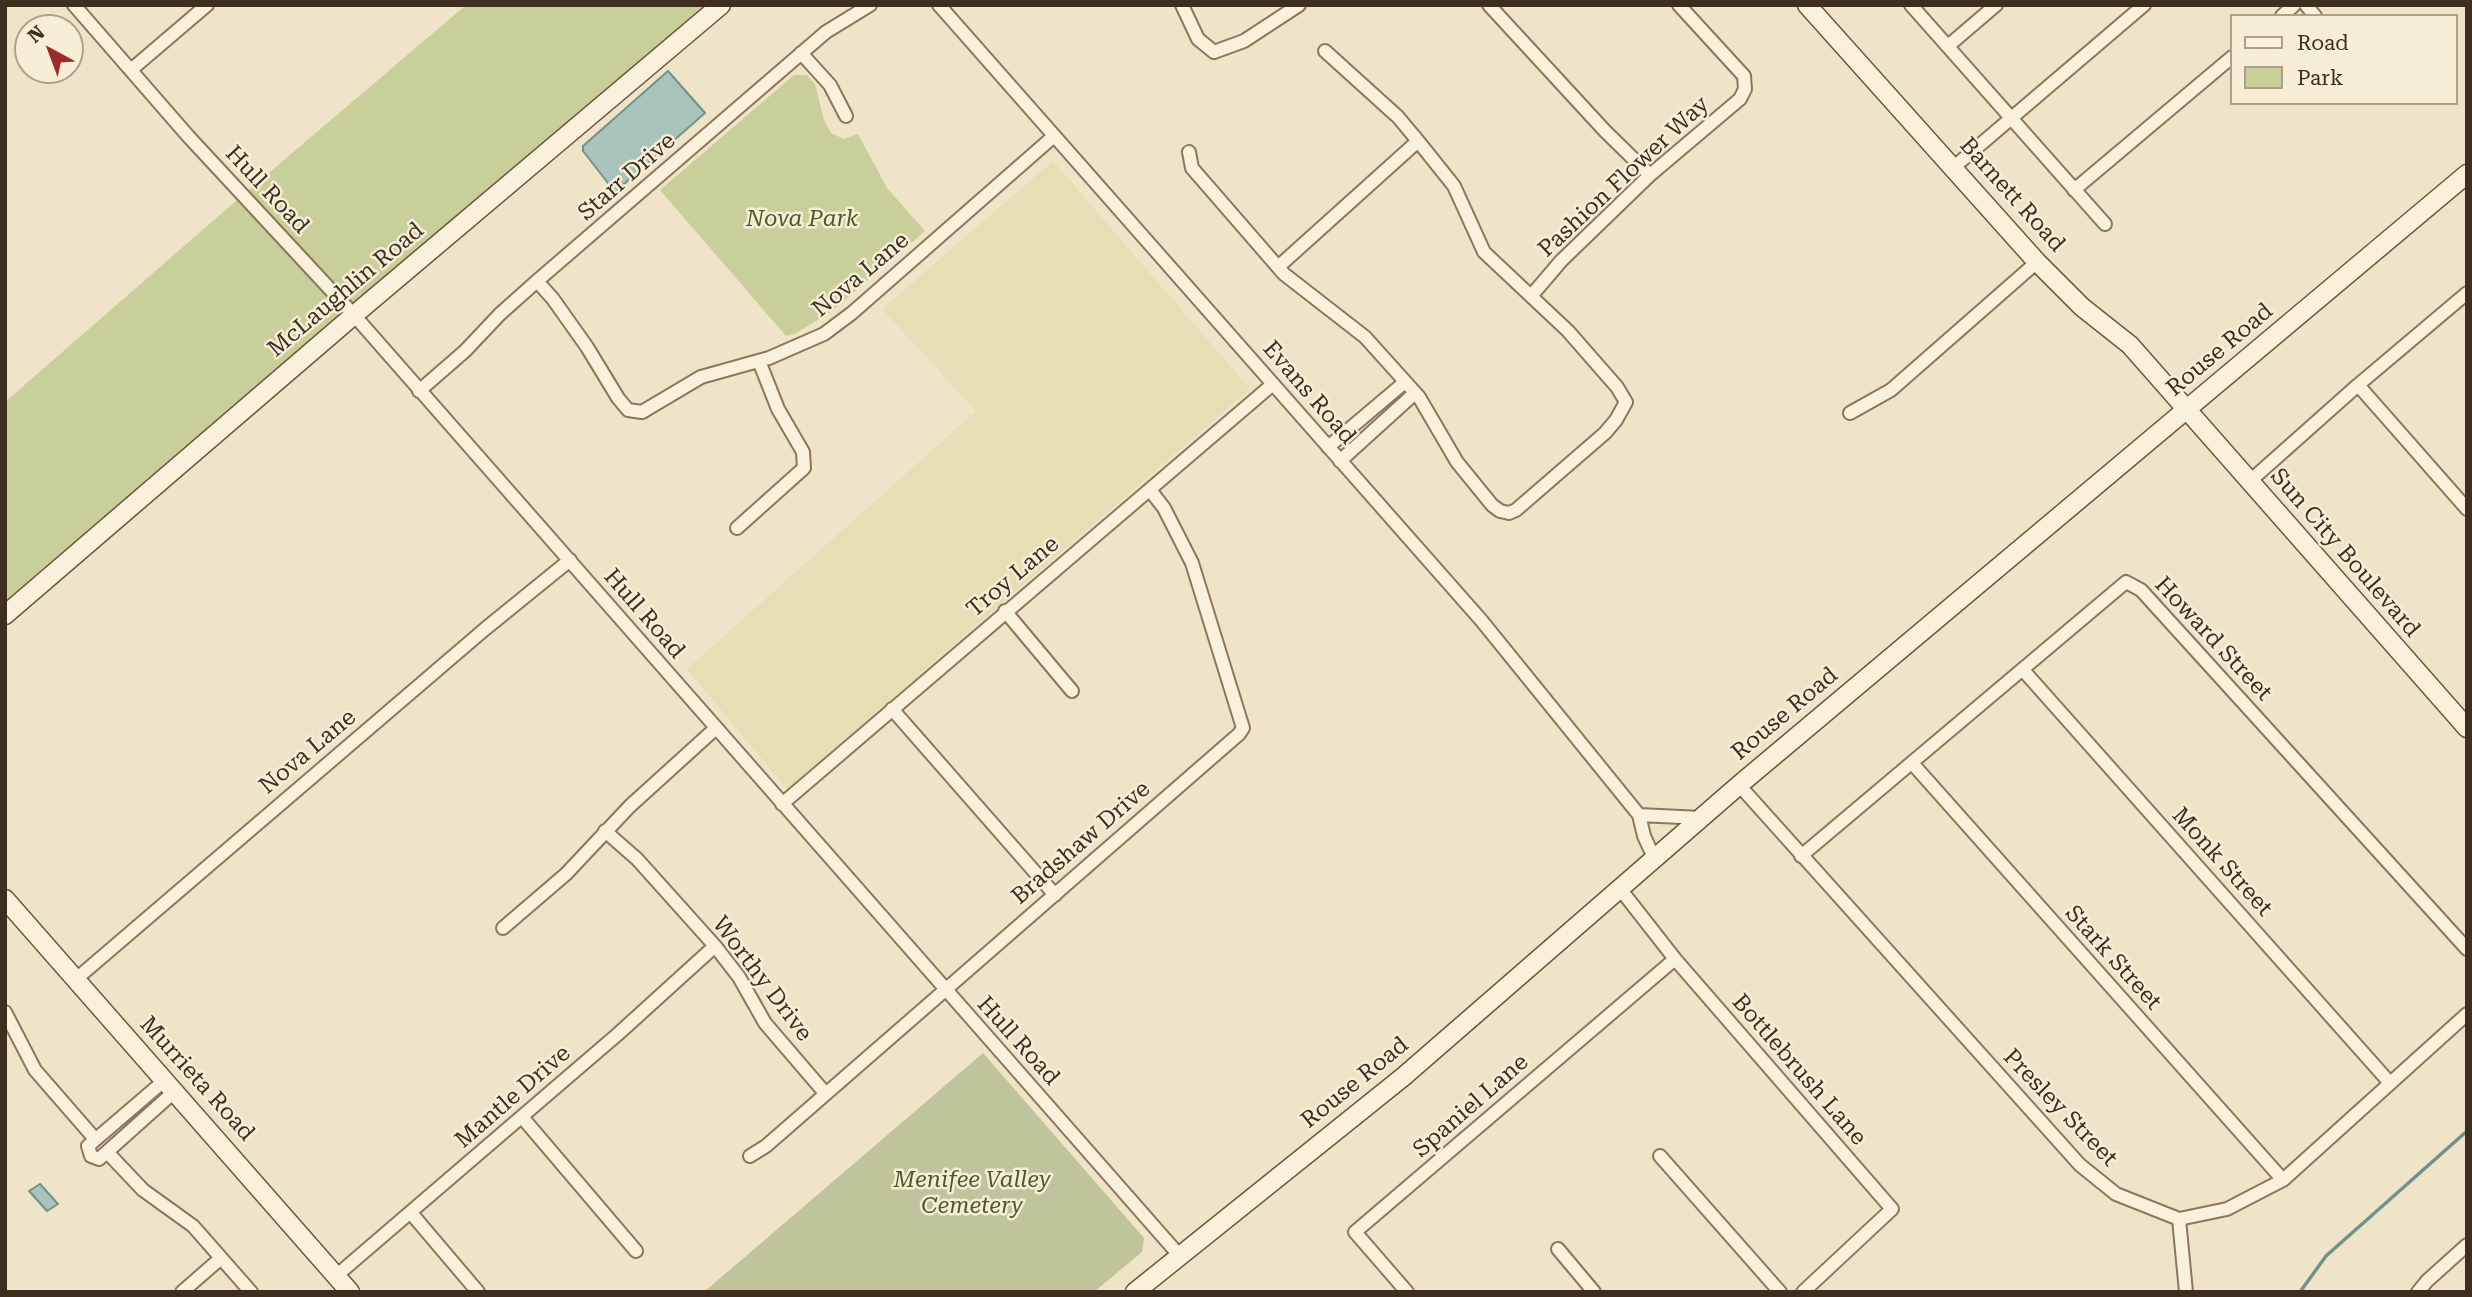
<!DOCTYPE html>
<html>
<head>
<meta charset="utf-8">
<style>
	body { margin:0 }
	#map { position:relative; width:2472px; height:1297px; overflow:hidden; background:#f0e4c8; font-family:"Roboto Serif",serif }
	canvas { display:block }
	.frame { position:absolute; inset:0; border:7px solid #3d2e20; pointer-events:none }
	.legend { position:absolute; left:2230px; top:14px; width:228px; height:91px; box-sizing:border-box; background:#f7eed8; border:2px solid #ada18e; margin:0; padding:9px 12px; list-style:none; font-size:21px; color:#3d2e20 }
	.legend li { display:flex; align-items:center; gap:14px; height:35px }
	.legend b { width:35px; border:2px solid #ada18e }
	.north { position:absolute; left:14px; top:14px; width:70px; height:70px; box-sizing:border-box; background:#f7eed8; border:2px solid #ada18e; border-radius:50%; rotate:319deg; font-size:19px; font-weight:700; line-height:28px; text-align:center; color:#3d2e20 }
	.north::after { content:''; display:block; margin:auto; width:24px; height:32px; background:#9e2a2b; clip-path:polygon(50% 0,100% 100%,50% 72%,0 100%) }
</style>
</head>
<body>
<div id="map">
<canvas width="2472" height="1297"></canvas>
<div class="frame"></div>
<ul class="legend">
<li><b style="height:9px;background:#faf1dc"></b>Road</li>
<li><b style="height:19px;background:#c9cf9b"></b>Park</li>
</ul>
<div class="north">N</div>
</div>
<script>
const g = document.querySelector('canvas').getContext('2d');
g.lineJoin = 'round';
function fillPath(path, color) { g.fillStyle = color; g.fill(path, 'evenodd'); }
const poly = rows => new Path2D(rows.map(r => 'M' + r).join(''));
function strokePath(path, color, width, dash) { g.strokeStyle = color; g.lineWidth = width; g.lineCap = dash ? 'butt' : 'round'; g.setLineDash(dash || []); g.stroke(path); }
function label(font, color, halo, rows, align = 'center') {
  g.font = font + ' "Roboto Serif",serif'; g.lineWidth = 5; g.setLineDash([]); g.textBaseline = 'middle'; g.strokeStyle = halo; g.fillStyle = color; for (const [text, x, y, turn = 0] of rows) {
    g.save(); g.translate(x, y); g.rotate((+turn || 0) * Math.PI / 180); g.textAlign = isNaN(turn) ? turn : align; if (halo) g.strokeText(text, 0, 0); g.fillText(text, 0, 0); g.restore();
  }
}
fillPath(poly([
	[1053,161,1250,389,787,789,687,669,976,411,882,309]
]), '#e6deb5');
fillPath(poly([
	[466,5,707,5,5,603,5,402,230,206],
	[794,75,807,75,815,84,824,120,831,133,844,139,858,134,887,188,925,231,831,312,796,333,786,336,660,190]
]), '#c9cf9b');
fillPath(poly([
	[983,1053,1144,1238,1142,1252,1094,1292,704,1292]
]), '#bfc49a');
const water = poly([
	[668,71,705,113,615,192,583,151,583,146,668,71],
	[40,1184,58,1204,47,1211,29,1191,40,1184]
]);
fillPath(water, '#a9c4bc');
strokePath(water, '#6f938a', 2);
strokePath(poly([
	[2300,1292,2326,1256,2467,1131]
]), '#6f938a', 3.5);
const street = poly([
	[74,5,188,136,354,315,1179,1255],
	[939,5,1481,620,1639,815,1644,836,1655,860],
	[1182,5,1198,39,1214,52,1244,41,1299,5],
	[1489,5,1605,131,1650,175],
	[1911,5,2105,224],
	[2306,5,2315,16],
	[2282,16,2294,5],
	[1948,46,1996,5],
	[801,53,830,85,846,116],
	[132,69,207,5],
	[1189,152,1192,168,1284,274,1365,337,1419,397,1457,462,1492,505,1500,511,1509,513,1516,510,1605,433,1616,420,1626,402,1617,387,1568,331,1484,252,1454,186,1418,141,1398,117,1325,51],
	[1954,167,2144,5],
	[2074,190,2232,57],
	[1278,267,1418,141],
	[537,281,553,299,587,347,618,398,628,410,642,412,701,377,769,358,824,334,852,313,1054,136],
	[1532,295,1561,261,1650,175,1740,99,1745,89,1744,76,1679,5],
	[2358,385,2467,509],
	[419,391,465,351,500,314,537,281,826,32,870,5],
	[1850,413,1891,390,2037,262],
	[1328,447,1405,382],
	[1340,461,1415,393],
	[2249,482,2358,385,2467,293],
	[737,528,804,468,803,452,778,409,759,361],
	[1005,611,1072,691],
	[2023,670,2390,1083],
	[892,709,1055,895],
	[1912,763,2283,1180],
	[1739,785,2080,1165,2116,1194,2179,1219,2227,1209,2283,1180,2467,1014],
	[782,804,1273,384],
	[1639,815,1702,818],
	[605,831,637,859,715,946,739,977,765,1023,825,1093],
	[1801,856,2126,582,2141,590,2467,949],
	[1621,890,1675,959,1892,1209,1803,1292],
	[503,928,566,874,630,806,716,728],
	[75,980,485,629,570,560],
	[5,1012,35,1070,95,1139],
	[165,1080,88,1146,91,1156,99,1159,175,1091],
	[522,1117,636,1251],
	[107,1152,143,1190,193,1226,251,1292],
	[750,1156,766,1146,1239,734,1243,728,1192,563,1164,508,1150,490],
	[1660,1156,1780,1292],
	[411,1213,478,1292],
	[2179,1219,2186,1292],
	[1558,1249,1594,1292],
	[336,1276,618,1034,715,946],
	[182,1292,221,1258],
	[1407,1292,1355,1232,1675,959],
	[2418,1292,2427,1281,2467,1245]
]);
const secondary = poly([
	[1807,5,2037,262,2082,307,2130,345,2467,728],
	[5,615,354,315,721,5],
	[5,899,350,1292],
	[1135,1292,1403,1077,1739,785,2467,174]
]);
strokePath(street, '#8d765c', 16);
strokePath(secondary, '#6f573f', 21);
strokePath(street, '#faf1dc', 12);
strokePath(secondary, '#faf1dc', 18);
label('23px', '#3d2e20', '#f7eed8', [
	["Starr Drive",627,177,-41],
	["Pashion Flower Way",1624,177,-43],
	["Hull Road",267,190,47],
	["Barnett Road",2012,195,48],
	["Nova Lane",861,275,-40],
	["McLaughlin Road",346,290,-40],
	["Rouse Road",2220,350,-40],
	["Evans Road",1309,393,49],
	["Sun City Boulevard",2345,553,49],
	["Troy Lane",1013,577,-40],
	["Hull Road",644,614,49],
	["Howard Street",2213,639,47],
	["Rouse Road",1785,714,-40],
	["Nova Lane",308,752,-40],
	["Bradshaw Drive",1081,843,-41],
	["Monk Street",2222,862,48],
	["Stark Street",2113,958,48],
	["Worthy Drive",762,979,53],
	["Hull Road",1018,1041,48],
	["Bottlebrush Lane",1799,1070,49],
	["Murrieta Road",197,1079,48],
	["Rouse Road",1355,1083,-39],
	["Mantle Drive",513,1097,-41],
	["Spaniel Lane",1471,1106,-41],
	["Presley Street",2060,1108,46]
]);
label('italic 23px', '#4d5a26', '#f7eed8', [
	["Nova Park",802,219],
	["Menifee Valley",972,1180],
	["Cemetery",972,1206]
]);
</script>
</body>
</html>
